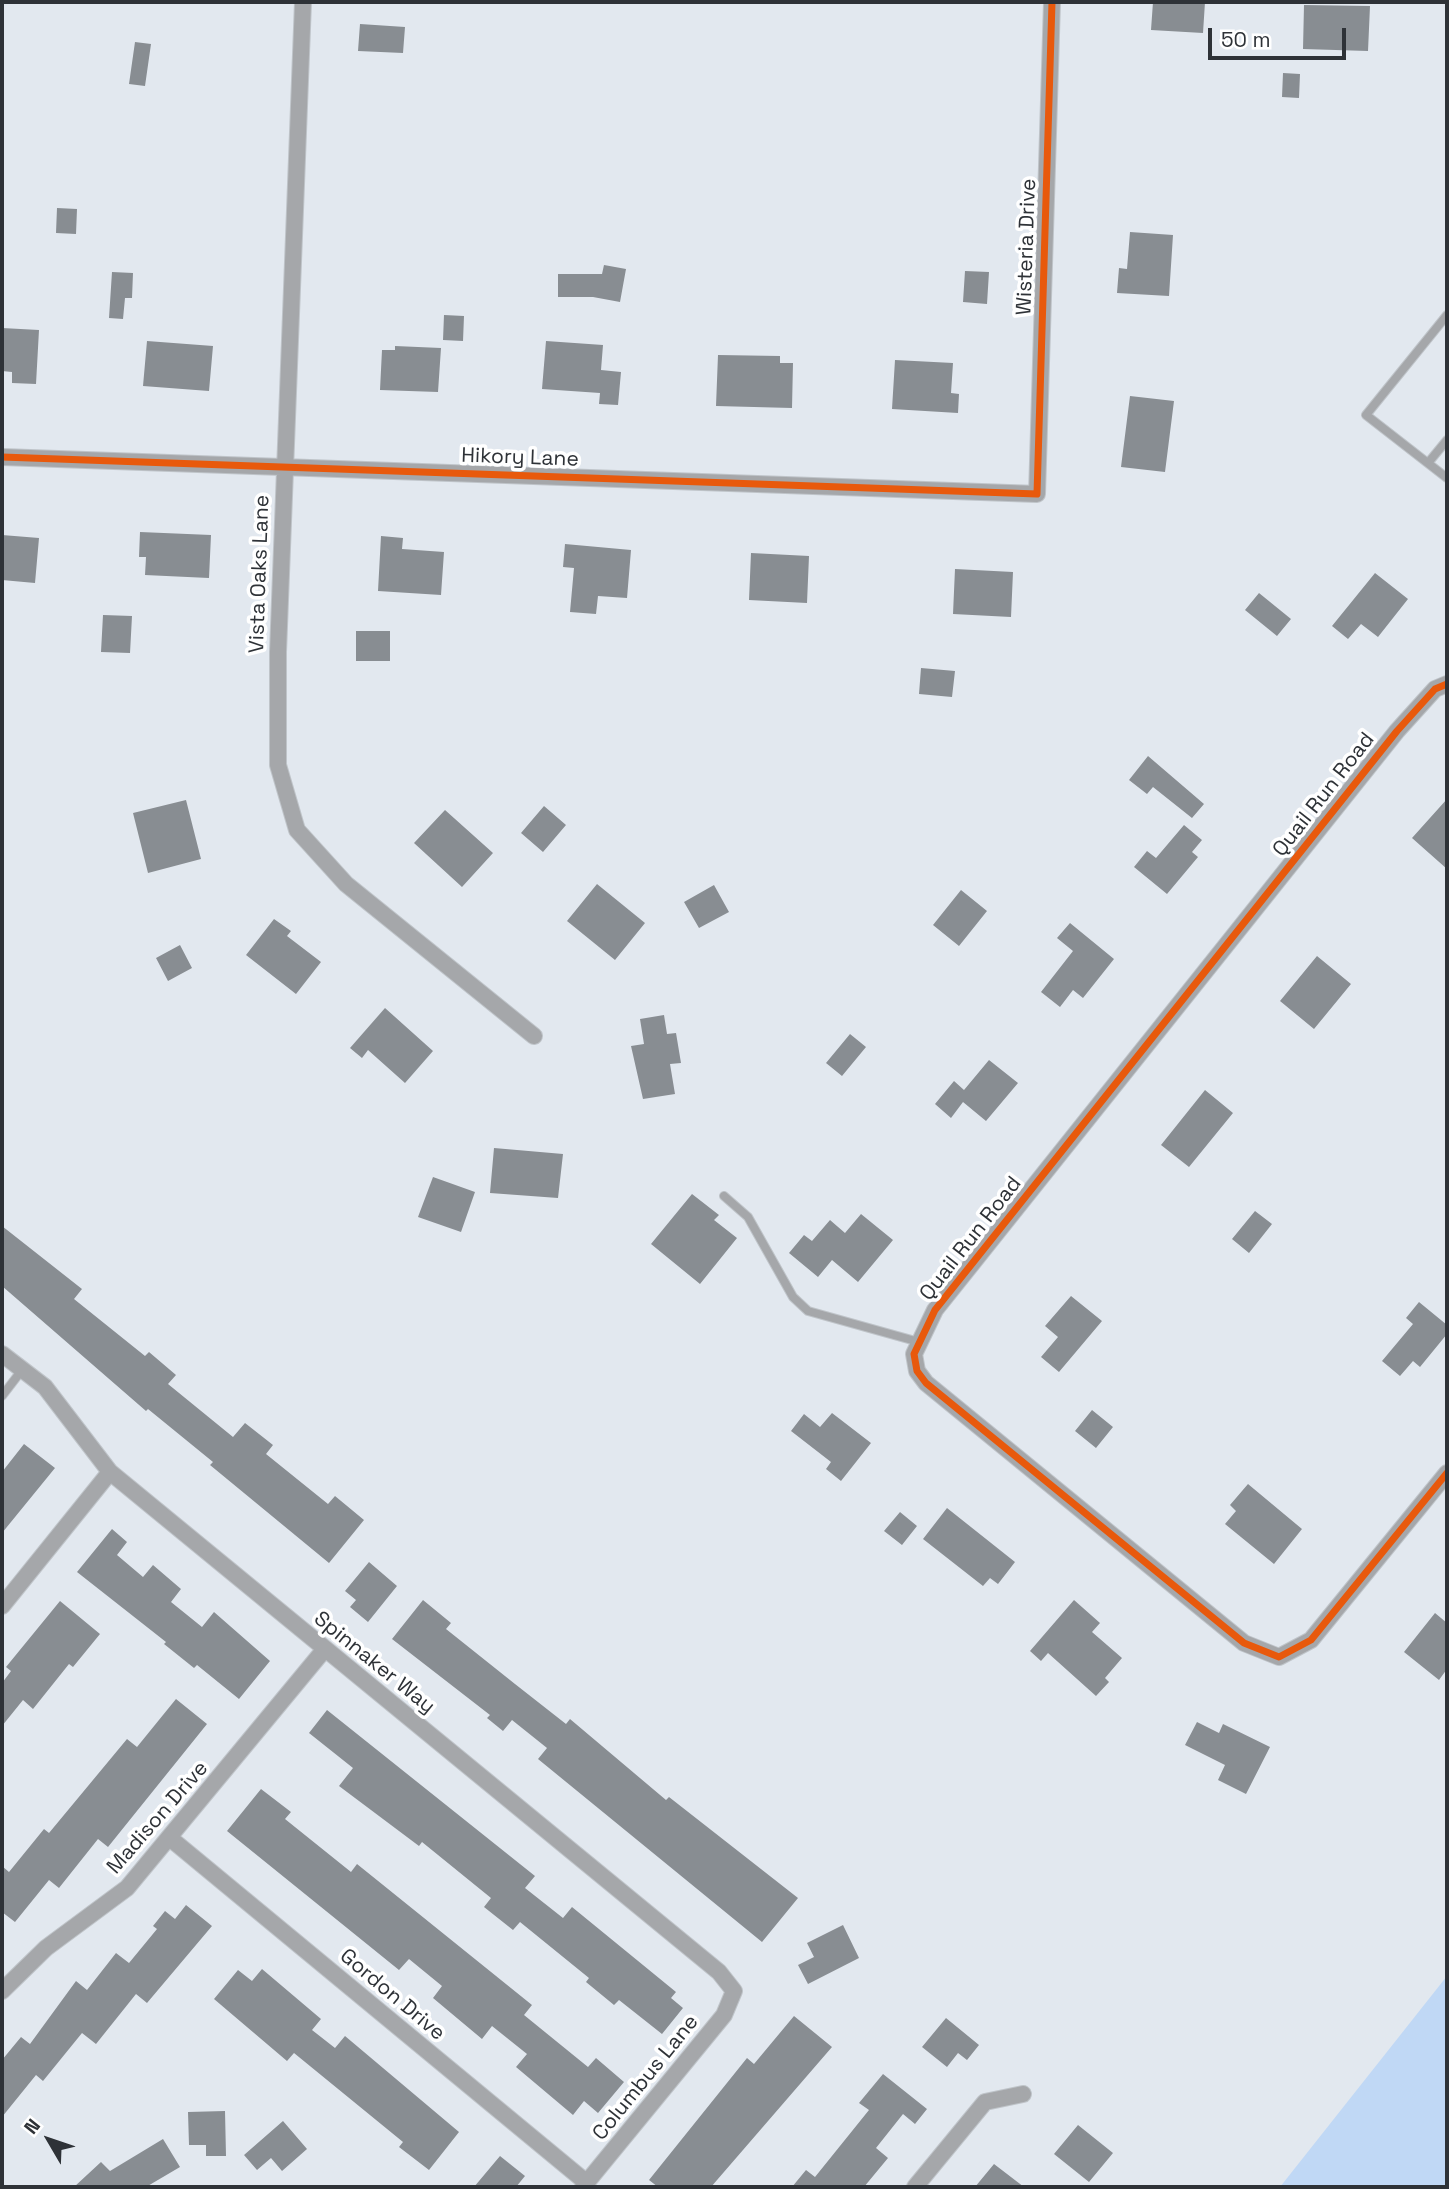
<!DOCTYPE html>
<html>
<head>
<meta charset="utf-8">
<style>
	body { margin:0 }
	#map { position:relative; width:1449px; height:2189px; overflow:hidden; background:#e2e8ef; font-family:"Space Grotesk",sans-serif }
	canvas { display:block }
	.frame { position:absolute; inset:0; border:4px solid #2e3237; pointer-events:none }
	.north { position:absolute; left:14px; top:2105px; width:70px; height:70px; -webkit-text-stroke:5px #fff; paint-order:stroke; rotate:309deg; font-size:19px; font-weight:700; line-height:28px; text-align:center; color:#2e3237 }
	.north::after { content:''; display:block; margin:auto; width:24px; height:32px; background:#2e3237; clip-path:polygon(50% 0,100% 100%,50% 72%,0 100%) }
	.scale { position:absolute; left:1208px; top:28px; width:138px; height:32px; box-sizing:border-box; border:4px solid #2e3237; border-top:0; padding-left:9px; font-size:21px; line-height:24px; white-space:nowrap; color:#2e3237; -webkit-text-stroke:5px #fff; paint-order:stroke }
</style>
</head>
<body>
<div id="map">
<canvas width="1449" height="2189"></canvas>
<div class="frame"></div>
<div class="north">N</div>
<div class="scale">50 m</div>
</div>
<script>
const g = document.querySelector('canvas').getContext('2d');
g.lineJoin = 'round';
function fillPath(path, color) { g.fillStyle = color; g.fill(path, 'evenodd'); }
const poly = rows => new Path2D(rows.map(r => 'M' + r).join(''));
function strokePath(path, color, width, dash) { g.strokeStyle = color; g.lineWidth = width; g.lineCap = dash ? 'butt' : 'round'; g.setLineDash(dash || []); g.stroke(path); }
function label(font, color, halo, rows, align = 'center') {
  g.font = font + ' "Space Grotesk",sans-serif'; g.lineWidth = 7; g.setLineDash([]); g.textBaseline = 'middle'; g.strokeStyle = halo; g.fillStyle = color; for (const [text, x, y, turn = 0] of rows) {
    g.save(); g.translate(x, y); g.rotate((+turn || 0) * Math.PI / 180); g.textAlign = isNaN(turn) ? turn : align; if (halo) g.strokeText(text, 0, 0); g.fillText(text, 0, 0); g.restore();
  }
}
fillPath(poly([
	[1447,1976,1447,2187,1280,2187]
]), '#c0d8f5');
fillPath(poly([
	[1153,2,1205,2,1203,33,1151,30],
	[1304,5,1370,6,1368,51,1303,49],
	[360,24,405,27,403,53,358,51],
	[135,42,151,44,145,86,129,84],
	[1283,73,1300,74,1299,98,1282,97],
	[57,208,77,209,76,234,56,233],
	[1130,232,1173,235,1169,296,1117,293,1119,268,1127,269],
	[604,265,626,269,620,302,593,297,558,297,558,274,602,274],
	[965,271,989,272,987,304,963,302],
	[112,272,133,273,132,298,125,298,123,319,109,318],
	[444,315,464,316,463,341,443,340],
	[2,328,39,330,36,384,12,383,12,372,2,371],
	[147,341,213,346,209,391,143,386],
	[546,341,603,345,601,370,621,372,618,405,599,404,600,393,542,389],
	[395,346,441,348,438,392,380,390,382,350,395,350],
	[718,355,780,356,780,363,793,363,792,408,716,406],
	[895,360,953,363,951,393,959,394,958,413,892,409],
	[1130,396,1174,401,1165,472,1121,467],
	[140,532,211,535,209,578,145,575,146,557,139,557],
	[2,535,39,538,35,583,2,580],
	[381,536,403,538,402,549,444,552,441,595,378,591],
	[565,544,631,550,627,598,598,596,596,614,570,612,574,568,563,567],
	[751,553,809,556,807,603,749,600],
	[955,569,1013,572,1011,617,953,614],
	[1375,573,1408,599,1378,637,1361,624,1348,639,1332,626],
	[1259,593,1291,619,1277,636,1245,610],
	[103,615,132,616,130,653,101,652],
	[356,631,390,631,390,661,356,661],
	[921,668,955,671,952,697,919,694],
	[1148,756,1204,804,1192,818,1153,787,1147,794,1129,780],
	[1447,799,1447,869,1412,838],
	[186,800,201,859,148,873,133,813],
	[544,806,566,825,543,852,521,833],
	[445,810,493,853,462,887,414,843],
	[1184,825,1202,840,1192,852,1198,857,1167,894,1134,867,1147,851,1156,858],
	[597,884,645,923,615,960,567,921],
	[714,885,729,912,699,928,684,902],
	[961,890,987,911,959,946,933,925],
	[274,919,291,931,287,936,321,962,296,994,246,955],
	[1070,923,1114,959,1083,998,1073,990,1060,1007,1041,992,1073,951,1057,938],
	[180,945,192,968,168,981,156,958],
	[1317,956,1351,984,1314,1029,1280,1001],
	[385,1008,433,1051,405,1083,368,1050,362,1058,350,1048],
	[664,1015,667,1034,676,1033,681,1063,670,1064,675,1094,643,1099,631,1046,644,1044,640,1019],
	[850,1034,866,1047,842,1076,826,1063],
	[989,1060,1018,1083,986,1121,963,1102,951,1118,935,1104,954,1081,964,1090],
	[1205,1090,1233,1113,1189,1167,1161,1145],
	[494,1148,563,1154,558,1198,490,1193],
	[433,1177,475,1192,461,1232,418,1217],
	[692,1194,719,1215,714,1220,737,1238,700,1284,651,1244],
	[1255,1211,1272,1224,1249,1253,1232,1239],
	[861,1214,893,1240,858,1282,832,1260,818,1277,789,1253,804,1235,812,1241,830,1220,845,1233],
	[2,1226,82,1289,74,1299,145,1356,149,1352,176,1375,168,1384,233,1437,245,1423,273,1445,266,1454,328,1504,335,1496,364,1520,329,1563,210,1465,213,1462,148,1409,146,1411,2,1286],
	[1071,1296,1102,1321,1059,1372,1041,1357,1058,1337,1045,1326],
	[1419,1302,1447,1325,1447,1334,1420,1367,1413,1361,1400,1376,1382,1361,1413,1324,1406,1318],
	[1092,1410,1113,1427,1096,1448,1075,1431],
	[832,1413,871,1443,841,1481,826,1469,831,1462,791,1431,804,1414,820,1427],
	[24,1444,55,1468,2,1533,2,1472],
	[1248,1484,1302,1529,1274,1564,1225,1524,1236,1511,1230,1505],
	[947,1508,1015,1562,998,1584,990,1578,983,1586,923,1539],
	[900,1512,917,1526,902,1545,884,1531],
	[112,1529,127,1542,117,1555,143,1577,153,1565,181,1589,171,1602,202,1627,214,1612,270,1661,239,1699,197,1665,194,1668,164,1644,166,1642,77,1572],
	[369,1562,397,1586,368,1622,350,1607,356,1600,345,1591],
	[423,1600,451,1623,446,1629,515,1684,566,1724,570,1719,666,1800,669,1797,798,1898,762,1942,538,1759,547,1748,512,1720,503,1731,487,1718,490,1715,392,1639],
	[1074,1600,1100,1623,1092,1632,1122,1658,1105,1678,1109,1682,1096,1696,1048,1653,1041,1661,1030,1651],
	[60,1601,100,1634,73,1667,69,1664,33,1709,23,1700,2,1726,2,1683,11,1671,6,1667],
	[1435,1613,1447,1623,1447,1669,1439,1680,1404,1652],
	[176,1699,207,1724,108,1847,98,1839,59,1888,49,1880,15,1922,2,1912,2,1866,9,1872,44,1829,49,1833,127,1739,137,1747],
	[327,1710,535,1876,525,1888,563,1918,572,1907,676,1992,671,1998,683,2008,662,2034,619,2000,614,2005,586,1982,589,1978,520,1922,513,1930,484,1907,491,1898,422,1842,419,1846,339,1786,353,1768,309,1733],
	[1197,1722,1219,1733,1223,1724,1270,1747,1246,1794,1218,1780,1225,1765,1185,1745],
	[261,1789,291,1812,285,1819,351,1872,357,1864,532,2005,524,2015,588,2067,596,2058,624,2082,598,2113,584,2101,573,2115,516,2067,527,2054,492,2026,482,2039,433,1998,442,1986,409,1959,399,1970,227,1831],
	[186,1905,212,1926,147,2003,136,1994,96,2044,82,2033,43,2081,36,2075,2,2117,2,2060,21,2037,30,2044,76,1981,87,1990,116,1953,129,1963,157,1929,153,1926,165,1911,175,1919],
	[843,1925,859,1958,808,1984,798,1965,814,1957,807,1943],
	[262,1969,321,2019,312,2030,335,2048,345,2036,459,2132,429,2170,399,2147,403,2142,294,2053,287,2061,214,1999,238,1970,252,1981],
	[794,2016,832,2047,711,2187,658,2187,649,2180,747,2058,754,2064],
	[946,2018,979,2045,967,2060,958,2053,947,2067,922,2047],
	[883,2074,927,2109,915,2124,903,2114,876,2148,888,2158,864,2187,792,2187,806,2170,815,2177,869,2110,859,2103],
	[225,2111,226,2156,206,2156,206,2145,189,2145,188,2112],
	[283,2121,307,2149,282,2171,271,2158,257,2170,244,2155],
	[1078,2125,1113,2153,1089,2182,1054,2154],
	[163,2139,180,2167,146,2187,74,2187,101,2162,110,2171],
	[500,2156,525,2176,516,2187,474,2187],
	[994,2164,1024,2187,975,2187]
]), '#888d92');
const service = poly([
	[1447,315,1366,415,1447,478],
	[1428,463,1447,440],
	[724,1196,748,1217,793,1297,808,1311,919,1342],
	[2,1396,22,1370]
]);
const minor = poly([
	[303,2,278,652,278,765,297,830,346,884,534,1036],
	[2,457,1037,494,1052,2],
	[1447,684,1435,689,1397,731,971,1265,935,1310,914,1354,917,1371,926,1383,1244,1643,1279,1657,1311,1640,1447,1473],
	[2,1354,45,1387,110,1472,719,1972,734,1991,724,2015,583,2187],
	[2,1606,110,1472],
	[171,1839,587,2183],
	[2,1991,46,1948,127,1888,324,1650],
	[915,2187,985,2102,1023,2094]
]);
strokePath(service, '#bfc4c9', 10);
strokePath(minor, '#bfc4c9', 18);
strokePath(service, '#a5a7aa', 8);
strokePath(minor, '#a5a7aa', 16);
strokePath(poly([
	[2,457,1037,494,1052,2],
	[1447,684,1435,689,1397,731,971,1265,935,1310,914,1354,917,1371,926,1383,1244,1643,1279,1657,1311,1640,1447,1473]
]), '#e8590c', 7);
label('21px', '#2e3237', '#fff', [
	["Wisteria Drive",1027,247,-88],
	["Hikory Lane",520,458,2],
	["Vista Oaks Lane",260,574,-88],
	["Quail Run Road",1324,795,-52],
	["Quail Run Road",971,1239,-52],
	["Spinnaker Way",374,1663,39],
	["Madison Drive",158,1818,-49],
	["Gordon Drive",392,1995,40],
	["Columbus Lane",646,2078,-51]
]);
</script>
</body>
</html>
